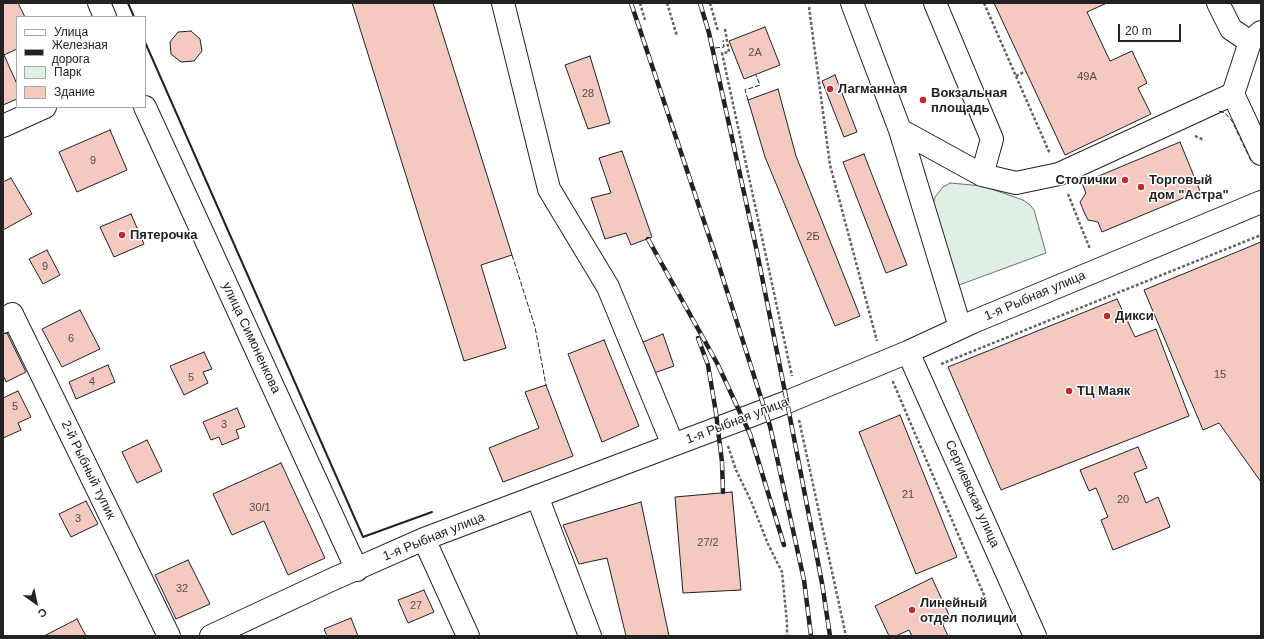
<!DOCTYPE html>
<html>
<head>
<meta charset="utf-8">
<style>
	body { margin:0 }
	#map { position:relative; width:1264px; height:639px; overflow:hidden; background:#fff; font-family:Helvetica,sans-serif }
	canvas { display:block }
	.frame { position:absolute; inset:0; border:4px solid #222; pointer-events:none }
	.legend { position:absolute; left:16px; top:16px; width:130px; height:92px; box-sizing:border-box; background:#fff; border:1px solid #a7a7a7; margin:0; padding:5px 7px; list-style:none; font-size:12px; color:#222 }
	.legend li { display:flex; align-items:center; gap:8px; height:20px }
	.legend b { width:20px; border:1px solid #a7a7a7 }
	.north { position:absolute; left:16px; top:583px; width:40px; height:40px; -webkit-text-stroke:3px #fff; paint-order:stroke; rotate:147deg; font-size:11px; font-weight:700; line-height:16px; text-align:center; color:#222 }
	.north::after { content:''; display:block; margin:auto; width:14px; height:18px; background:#222; clip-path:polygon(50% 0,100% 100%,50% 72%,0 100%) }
	.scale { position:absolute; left:1118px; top:24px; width:63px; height:18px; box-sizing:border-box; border:2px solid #222; border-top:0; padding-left:5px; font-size:12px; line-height:14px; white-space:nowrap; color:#222; -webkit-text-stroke:3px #fff; paint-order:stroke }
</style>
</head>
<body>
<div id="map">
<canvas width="1264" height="639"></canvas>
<div class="frame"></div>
<ul class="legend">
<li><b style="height:5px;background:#fff"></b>Улица</li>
<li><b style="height:5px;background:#222"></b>Железная дорога</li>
<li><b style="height:11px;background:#e0efe3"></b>Парк</li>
<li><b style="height:11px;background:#f3c9c0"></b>Здание</li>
</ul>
<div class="north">С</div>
<div class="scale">20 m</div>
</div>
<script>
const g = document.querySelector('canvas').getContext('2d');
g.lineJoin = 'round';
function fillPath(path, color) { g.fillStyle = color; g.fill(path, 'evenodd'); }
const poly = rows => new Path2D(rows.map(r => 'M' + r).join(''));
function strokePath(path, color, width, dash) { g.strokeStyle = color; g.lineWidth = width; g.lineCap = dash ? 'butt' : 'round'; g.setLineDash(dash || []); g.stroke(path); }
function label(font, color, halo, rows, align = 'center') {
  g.font = font + ' Helvetica,sans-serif'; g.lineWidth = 3; g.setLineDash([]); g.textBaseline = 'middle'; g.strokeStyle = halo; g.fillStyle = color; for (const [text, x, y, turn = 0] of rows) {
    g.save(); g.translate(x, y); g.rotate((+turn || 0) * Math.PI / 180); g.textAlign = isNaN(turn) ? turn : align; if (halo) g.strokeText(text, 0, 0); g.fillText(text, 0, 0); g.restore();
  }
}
const green = poly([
	[950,183,983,186,1023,200,1030,205,1034,210,1046,253,959,285,937,227,932,208,935,197,943,187,950,183]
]);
fillPath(green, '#e0efe3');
strokePath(green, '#6f6f6f', 1);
const building = poly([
	[3,3,18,3,25,17,17,17,17,49,4,55,3,52,3,3],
	[352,3,433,3,512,255,481,265,506,348,464,361,352,3],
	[994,3,1107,3,1087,12,1110,61,1132,51,1147,83,1138,88,1151,114,1065,155,994,3],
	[765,27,780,65,744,79,729,41,765,27],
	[191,31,200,39,202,51,194,61,181,62,171,54,170,42,178,32,191,31],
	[3,55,4,55,17,84,17,99,3,105,3,55],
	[590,56,610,123,588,129,565,65,590,56],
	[835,75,857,132,844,137,822,81,835,75],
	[778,89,796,156,860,316,835,326,765,157,748,100,778,89],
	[110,130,127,170,77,192,59,152,110,130],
	[1180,142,1200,191,1102,232,1098,222,1088,220,1084,212,1080,202,1086,193,1082,183,1180,142],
	[622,151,652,237,631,245,626,233,605,239,591,198,611,193,599,158,622,151],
	[864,154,907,265,886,273,843,162,864,154],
	[11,178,32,214,3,230,3,182,11,178],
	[131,214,144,244,114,257,100,227,131,214],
	[1261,242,1261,482,1219,423,1203,430,1144,290,1261,242],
	[47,250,60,275,43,284,29,259,47,250],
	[1117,299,1135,337,1156,329,1189,416,1001,490,948,367,1117,299],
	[80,310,100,349,62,367,42,329,80,310],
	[7,333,26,372,6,382,3,375,3,334,7,333],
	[663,334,674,366,654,373,643,342,663,334],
	[604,340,639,426,602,442,568,354,604,340],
	[204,352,212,369,203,372,208,383,184,395,170,366,204,352],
	[108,365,115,382,76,399,69,382,108,365],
	[546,385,573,456,503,482,489,448,539,428,525,392,546,385],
	[18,391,31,417,18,423,21,430,3,438,3,398,18,391],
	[237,408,245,427,236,430,239,438,222,445,219,437,211,440,203,422,237,408],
	[900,415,957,557,916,574,859,432,900,415],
	[147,440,162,471,137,483,122,452,147,440],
	[1138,447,1147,468,1134,473,1146,503,1158,497,1170,527,1113,550,1101,520,1108,517,1096,488,1089,491,1080,470,1138,447],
	[281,463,325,558,288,575,264,521,232,535,213,494,281,463],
	[732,492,741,590,683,593,675,497,732,492],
	[86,501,98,524,71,537,59,514,86,501],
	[641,502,669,636,626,636,607,558,579,564,563,525,641,502],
	[188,560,210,604,176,619,155,575,188,560],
	[932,578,949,615,943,625,948,636,912,636,909,630,896,636,889,636,875,606,932,578],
	[424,590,434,612,408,623,398,600,424,590],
	[351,618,358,636,327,636,324,629,351,618],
	[77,619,86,636,44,636,77,619]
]);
fillPath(building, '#f3c9c0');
strokePath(building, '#222', 1);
const minor = poly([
	[99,3,105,17],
	[503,3,549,189,608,287,673,445],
	[852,3,900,130,960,327],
	[935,3,992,139,982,175],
	[1218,3,1231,29,1250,42],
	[1233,94,1261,154],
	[145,107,357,570],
	[3,126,45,107],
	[900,130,982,175,1016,183,1059,174,1233,94,1250,42,1261,32],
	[3,322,12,314,169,636],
	[908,352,1035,636],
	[537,496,590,636],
	[424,539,468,636],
	[211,636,331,580,424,539,787,402,908,352,973,322,1261,202]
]);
strokePath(minor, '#222', 24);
strokePath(poly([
	[640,3,645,20],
	[667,3,677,36],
	[710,3,718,31],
	[984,3,1050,154],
	[809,7,830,165,877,341],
	[725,29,729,52,722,53,792,376],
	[1016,76,1026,71],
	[1195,136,1204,140],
	[1068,194,1090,249],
	[941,364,1261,235],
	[892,382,893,382,987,602],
	[799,420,846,636],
	[728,446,736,470,751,501,768,544,782,572,787,623,787,636]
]), '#646464', 2.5, [3, 2]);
strokePath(minor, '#fff', 22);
const rail = poly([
	[631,3,719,266,770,426,804,580,811,636],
	[700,3,709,33,757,252,787,402,822,583,830,636],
	[648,239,717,363,750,434,784,545],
	[698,338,708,365,716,413,722,462,723,492]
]);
strokePath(rail, '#222', 4.5);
strokePath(rail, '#fff', 3, [9]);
strokePath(poly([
	[715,48,724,47,723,40],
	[748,100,745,90,760,85,756,75],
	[1219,111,1225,113,1232,121,1252,163],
	[512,255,535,327,546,385]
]), '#222', 1, [5, 2]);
strokePath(poly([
	[128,3,134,17],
	[145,42,363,537,432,512]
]), '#222', 2);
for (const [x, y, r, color] of [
	[830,89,4,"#c62828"],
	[923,100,4,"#c62828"],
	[1125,180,4,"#c62828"],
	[1141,187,4,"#c62828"],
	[122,235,4,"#c62828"],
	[1107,316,4,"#c62828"],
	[1069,391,4,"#c62828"],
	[912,610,4,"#c62828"]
]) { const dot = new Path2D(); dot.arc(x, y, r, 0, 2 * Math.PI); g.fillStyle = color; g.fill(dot); strokePath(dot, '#fff', 1.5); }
label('11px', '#564c4a', null, [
	["2А",755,53],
	["49А",1087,77],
	["28",588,94],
	["9",93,161],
	["2Б",813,237],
	["9",45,267],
	["6",71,339],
	["15",1220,375],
	["5",191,378],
	["4",92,382],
	["5",15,407],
	["3",224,425],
	["21",908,495],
	["20",1123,500],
	["30/1",260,508],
	["3",78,519],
	["27/2",708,543],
	["32",182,589],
	["27",416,606]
]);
label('bold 13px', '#222', '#fff', [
	["Лагманная",838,89],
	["Вокзальная",931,93],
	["площадь",931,108],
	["Столички",1117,180,"right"],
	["Торговый",1149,180],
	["дом \"Астра\"",1149,195],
	["Пятерочка",130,235],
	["Дикси",1115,316],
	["ТЦ Маяк",1077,391],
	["Линейный",920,603],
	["отдел полиции",920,618]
], 'left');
label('13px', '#222', '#fff', [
	["1-я Рыбная улица",1035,296,-23],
	["улица Симоненкова",251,338,65],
	["1-я Рыбная улица",737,421,-21],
	["2-й Рыбный тупик",88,470,64],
	["Сергиевская улица",972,494,66],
	["1-я Рыбная улица",434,537,-22]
]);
</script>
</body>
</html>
